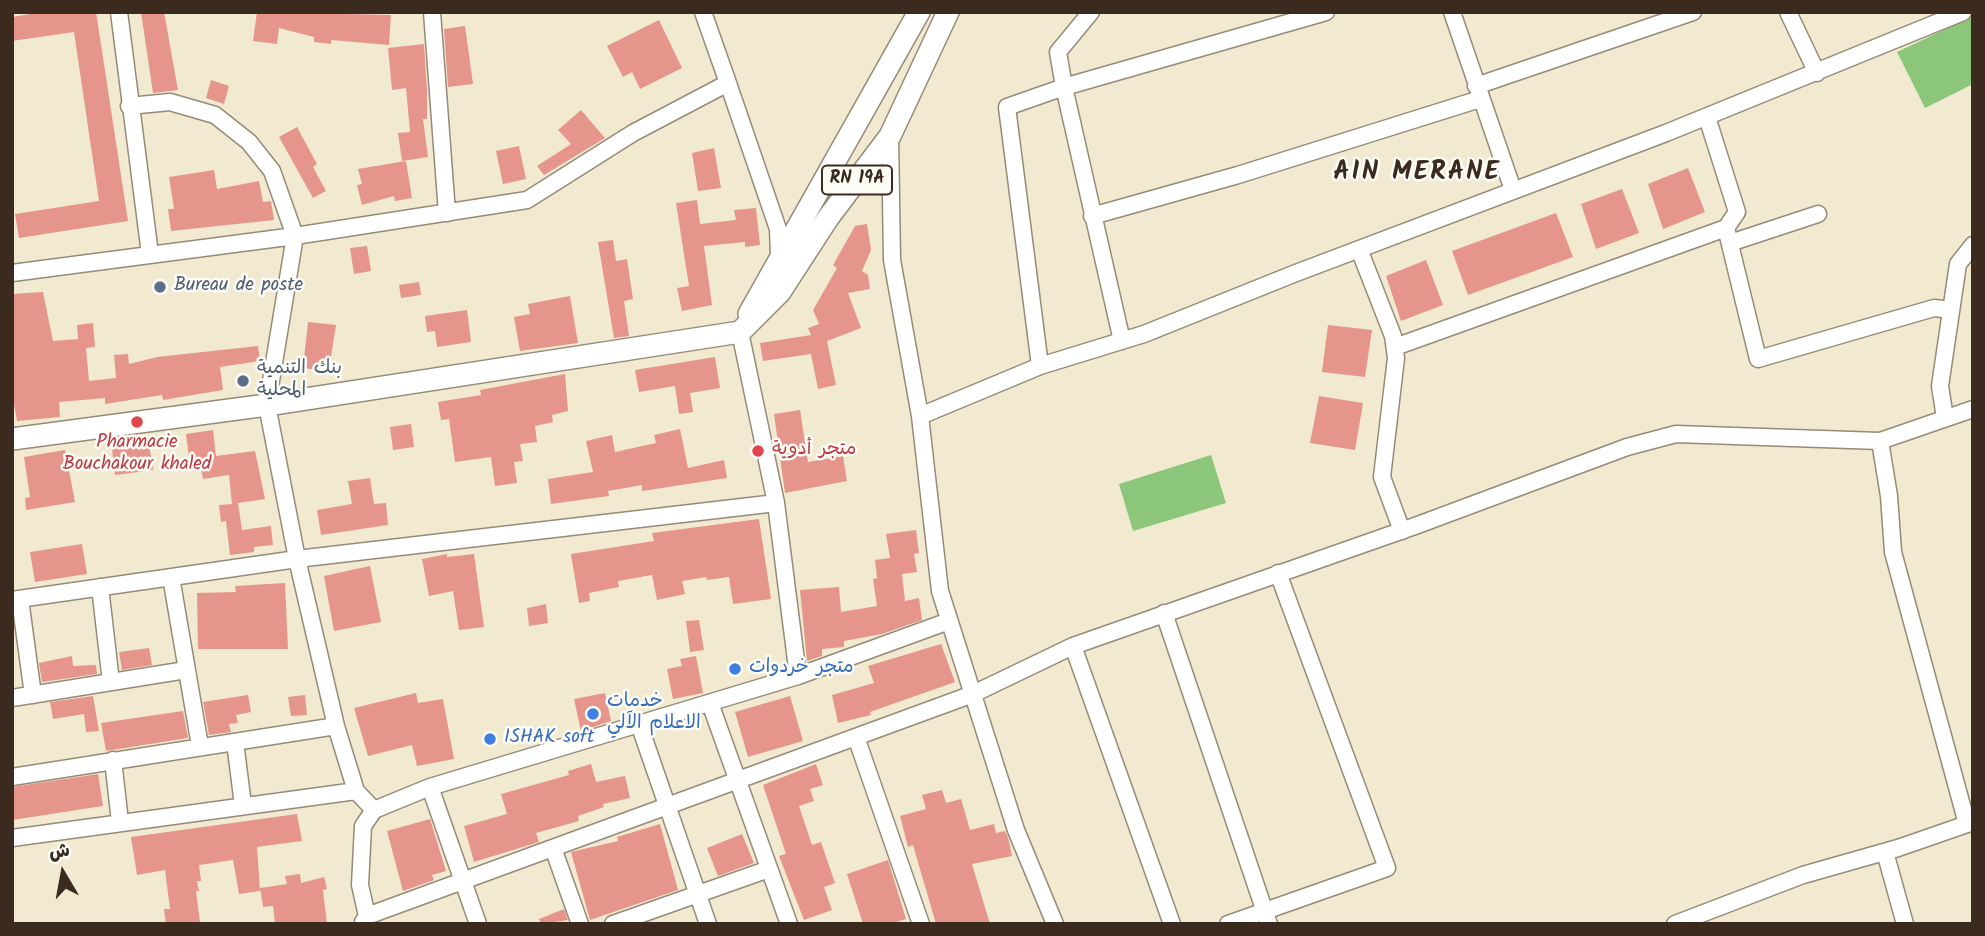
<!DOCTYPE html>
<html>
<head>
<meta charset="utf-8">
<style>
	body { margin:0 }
	#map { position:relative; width:1985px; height:936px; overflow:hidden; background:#f1ead1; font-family:Kalam,"Playpen Sans Arabic",sans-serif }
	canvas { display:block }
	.frame { position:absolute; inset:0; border:14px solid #3b2a1e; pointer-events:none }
	.north { position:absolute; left:28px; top:838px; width:70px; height:70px; -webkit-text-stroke:5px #fdfcf7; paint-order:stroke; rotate:350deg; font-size:19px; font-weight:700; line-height:28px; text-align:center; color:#3b2a1e }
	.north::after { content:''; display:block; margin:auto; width:24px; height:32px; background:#3b2a1e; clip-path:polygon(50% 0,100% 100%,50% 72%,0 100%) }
</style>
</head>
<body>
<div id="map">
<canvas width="1985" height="936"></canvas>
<div class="frame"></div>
<div class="north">ش</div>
</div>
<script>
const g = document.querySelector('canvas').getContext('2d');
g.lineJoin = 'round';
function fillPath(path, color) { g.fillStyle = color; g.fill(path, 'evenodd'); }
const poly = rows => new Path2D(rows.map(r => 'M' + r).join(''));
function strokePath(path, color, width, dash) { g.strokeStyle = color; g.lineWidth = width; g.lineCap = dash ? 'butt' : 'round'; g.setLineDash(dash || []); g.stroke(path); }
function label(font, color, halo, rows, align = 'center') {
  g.font = font + ' Kalam,"Playpen Sans Arabic",sans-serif'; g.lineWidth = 5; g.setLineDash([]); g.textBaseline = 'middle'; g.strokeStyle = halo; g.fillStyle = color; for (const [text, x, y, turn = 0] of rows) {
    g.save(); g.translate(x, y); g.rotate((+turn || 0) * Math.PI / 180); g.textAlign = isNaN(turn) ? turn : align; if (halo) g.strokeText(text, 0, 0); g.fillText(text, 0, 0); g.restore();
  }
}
fillPath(poly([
	[1973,16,1973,84,1925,108,1897,52],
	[1211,455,1226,503,1133,531,1119,484]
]), '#8bc67b');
fillPath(poly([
	[43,12,96,12,128,221,19,238,15,214,99,201,74,32,12,41,12,17],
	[141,12,164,12,178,90,153,93],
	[257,12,391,15,389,45,331,40,331,44,314,42,314,37,279,28,277,44,253,41],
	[659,20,682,68,640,89,632,72,623,77,607,46],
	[465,26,473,84,448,87,444,29],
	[424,44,427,90,427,119,423,119,428,157,402,161,398,133,410,132,406,88,392,90,388,48],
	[211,80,229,86,224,104,206,98],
	[581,110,605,138,544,175,537,166,571,144,558,130],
	[297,127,317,164,313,167,326,191,313,198,279,137],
	[519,146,526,179,503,184,496,151],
	[714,148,721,188,698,191,692,153],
	[406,161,412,198,395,201,394,196,362,205,357,185,362,184,358,169],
	[1688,168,1705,212,1663,229,1648,184],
	[214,170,217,189,259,181,263,202,271,201,274,220,171,231,168,209,174,209,169,177],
	[1622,189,1639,233,1596,249,1581,204],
	[697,200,700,224,736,220,734,210,756,208,760,245,745,247,745,242,704,246,712,305,682,311,677,288,689,286,676,203],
	[1556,213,1573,257,1468,295,1452,251],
	[867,224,871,250,862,271,868,275,870,289,848,293,861,328,827,341,836,385,818,389,811,354,763,361,760,343,811,335,808,328,819,324,813,310,837,268,833,265,855,226],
	[613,240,616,261,627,259,633,299,624,301,629,336,614,338,598,242],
	[367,246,371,271,354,274,350,248],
	[1426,260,1443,305,1401,321,1386,276],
	[419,282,421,295,401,298,399,285],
	[43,292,53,341,78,339,77,325,93,323,95,347,86,348,89,381,116,378,114,355,128,354,129,364,157,357,258,346,260,361,220,367,223,390,163,400,162,395,105,404,105,398,59,402,60,417,17,421,12,392,12,294],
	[570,296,578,343,520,351,514,317,530,314,528,304],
	[467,310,471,342,437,347,435,331,427,332,425,316],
	[308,322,336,325,330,363,319,362,318,370,303,368],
	[1328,325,1372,330,1365,377,1322,372],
	[715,357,720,388,690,393,693,412,679,414,675,386,639,392,635,370],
	[565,374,568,411,552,415,553,422,535,426,537,442,520,444,523,461,514,462,517,483,495,486,491,457,455,462,449,419,441,420,438,402,481,395,480,390],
	[1319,396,1363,403,1355,450,1310,443],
	[800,410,808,462,843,456,847,481,785,493,774,414],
	[411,424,414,447,393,450,390,427],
	[680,429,688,468,724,460,727,478,642,491,642,485,608,491,609,496,551,504,548,479,593,472,586,441,612,435,615,452,656,443,654,435],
	[213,430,216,456,255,451,265,499,238,503,242,530,271,526,273,545,254,547,254,552,230,555,226,521,221,522,219,505,232,504,229,475,203,479,200,463,190,465,186,434],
	[149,444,153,470,115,475,112,449],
	[65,450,75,502,26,510,25,498,30,497,24,457],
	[370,478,374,504,386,503,388,525,321,535,317,510,352,504,348,481],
	[759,519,771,599,733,604,729,577,707,580,706,577,682,581,685,594,657,600,652,575,618,581,619,587,589,593,590,601,579,603,571,554,654,541,652,533],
	[916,530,919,553,914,554,917,572,902,574,905,601,919,598,922,620,882,634,844,641,844,647,822,649,822,656,807,661,800,590,839,587,841,612,877,606,873,579,877,578,875,560,890,558,886,534],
	[82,544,87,574,35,582,30,552],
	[447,554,447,557,474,554,484,627,459,630,453,591,429,596,422,559],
	[370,566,381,622,334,631,324,576],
	[285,583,288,649,198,649,197,593,236,592,235,586],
	[546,604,548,623,529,626,527,608],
	[699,620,704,650,690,652,686,621],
	[941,644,955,682,870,712,871,715,838,723,832,695,874,683,868,666],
	[149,648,152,665,122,670,119,652],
	[72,656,73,666,96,665,97,674,42,682,39,663],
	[696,656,703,693,673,699,667,669,682,666,680,659],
	[416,693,418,703,443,699,454,759,417,766,412,745,368,756,354,708],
	[605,693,611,721,581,731,574,699],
	[248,695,251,712,236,715,238,723,229,724,231,732,209,735,203,702],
	[305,695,307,715,291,716,288,697],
	[93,696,99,731,86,732,84,714,53,719,50,702],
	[790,696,803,741,748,757,735,712],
	[183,711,188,738,106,751,101,723],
	[591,764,596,782,625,776,630,798,603,804,604,807,578,816,579,821,536,833,539,842,474,862,464,826,507,814,501,794,569,775,568,771],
	[816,764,823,785,810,789,814,801,799,806,812,845,821,842,835,883,824,887,832,910,804,920,779,856,786,854,763,785],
	[98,774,103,806,12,820,12,787],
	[942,790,946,803,961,799,970,830,994,824,996,833,1005,831,1008,837,1012,856,972,864,990,924,936,924,913,845,908,847,900,816,926,809,922,795],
	[297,814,302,841,257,847,260,891,239,894,233,860,199,865,201,881,197,881,199,891,196,891,200,922,166,924,164,909,170,909,165,870,137,875,131,837],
	[430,819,446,871,432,875,434,880,403,891,387,831],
	[660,824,678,890,590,920,571,852,618,841,617,837],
	[742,834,754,863,718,876,707,848],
	[888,860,906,919,890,924,863,924,847,874],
	[300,874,301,883,324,877,327,889,323,890,327,924,275,924,273,906,263,907,260,888,287,884,285,876],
	[564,909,568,920,541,924,539,919]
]), '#e5958b');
const minor = poly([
	[119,12,150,254],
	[432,12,447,213],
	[703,12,728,83],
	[1452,12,1513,190],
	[1788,12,1817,73],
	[1476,86,1693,12],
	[129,106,170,102,215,115,249,142,272,171,295,236,267,405,297,559,336,726,356,791,374,810,363,826,360,885,367,916,363,922],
	[890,136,892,260,920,416,940,591,1016,830,1055,924],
	[1092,216,1238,175,1480,99],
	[1726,228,1758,359,1934,308,1951,310],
	[1730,243,1818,214],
	[1359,249,1393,336,1396,358,1382,477,1402,531],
	[12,273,295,236,527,200,633,133,728,83,778,229,779,256],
	[1122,341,1064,87,1326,12],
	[1395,347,1726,228,1737,212,1707,117],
	[1040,366,1007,107,1064,87,1058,52,1091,12],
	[920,416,1040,366,1144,334,1296,273,1666,133,1963,12],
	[1945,418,1940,386,1958,264,1973,245],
	[1880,441,1889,496,1893,552,1967,824],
	[171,577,200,746],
	[100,587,111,682],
	[20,599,33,695],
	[12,600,297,559,776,503],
	[1164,613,1269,924],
	[1073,646,1172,924],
	[798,676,949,621],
	[12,698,186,670],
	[710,703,789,924],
	[639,724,708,924],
	[856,737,921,924],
	[235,742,243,805],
	[113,760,120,822],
	[12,777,336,726],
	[430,787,478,924],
	[374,810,430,787,798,676,776,503,740,332],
	[12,838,356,791],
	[553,848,580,924],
	[1885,852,1905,924],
	[367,916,973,694,1073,646,1415,526,1627,447,1676,434,1880,441,1973,409],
	[613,924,769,869],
	[1228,924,1387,868,1278,573],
	[1675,924,1803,875,1898,848,1973,822]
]);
const major = poly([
	[749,314,919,12],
	[12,439,267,405,740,332,780,292,828,218,890,136,948,12]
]);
strokePath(minor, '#968a78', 19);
strokePath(major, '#968a78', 24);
strokePath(minor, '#fff', 16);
strokePath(major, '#fff', 21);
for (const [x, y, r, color] of [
	[160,287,7,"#5c6f8a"],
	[243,381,7,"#5c6f8a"],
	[137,422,7,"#e0444e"],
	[758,451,7,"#e0444e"],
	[735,669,7,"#3f7fe0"],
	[593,714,7,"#3f7fe0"],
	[490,739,7,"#3f7fe0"]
]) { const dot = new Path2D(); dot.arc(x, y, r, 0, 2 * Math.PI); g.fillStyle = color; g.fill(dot); strokePath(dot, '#fdfcf7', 2.5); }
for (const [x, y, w] of [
	[857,180,70]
]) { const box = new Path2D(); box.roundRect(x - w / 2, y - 14.5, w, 29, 5); g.fillStyle = '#fdfcf7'; g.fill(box); strokePath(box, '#3b2a1e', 2); }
label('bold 18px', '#3b2a1e', null, [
	["RN 19A",857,180]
]);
label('19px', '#4e5e75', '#fdfcf7', [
	["Bureau de poste",174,287],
	["بنك التنمية",257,370],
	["المحلية",257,392]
], 'left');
label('19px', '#be3a42', '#fdfcf7', [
	["Pharmacie",137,444],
	["Bouchakour khaled",137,466],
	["متجر أدوية",772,451,"left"]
]);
label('19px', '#366cbe', '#fdfcf7', [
	["متجر خردوات",749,669],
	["خدمات",607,703],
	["الاعلام الآلي",607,725],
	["ISHAK soft",504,739]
], 'left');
g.letterSpacing = '2px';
label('bold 26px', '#3b2a1e', '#fdfcf7', [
	["AIN MERANE",1417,175]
]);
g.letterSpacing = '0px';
</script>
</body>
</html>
